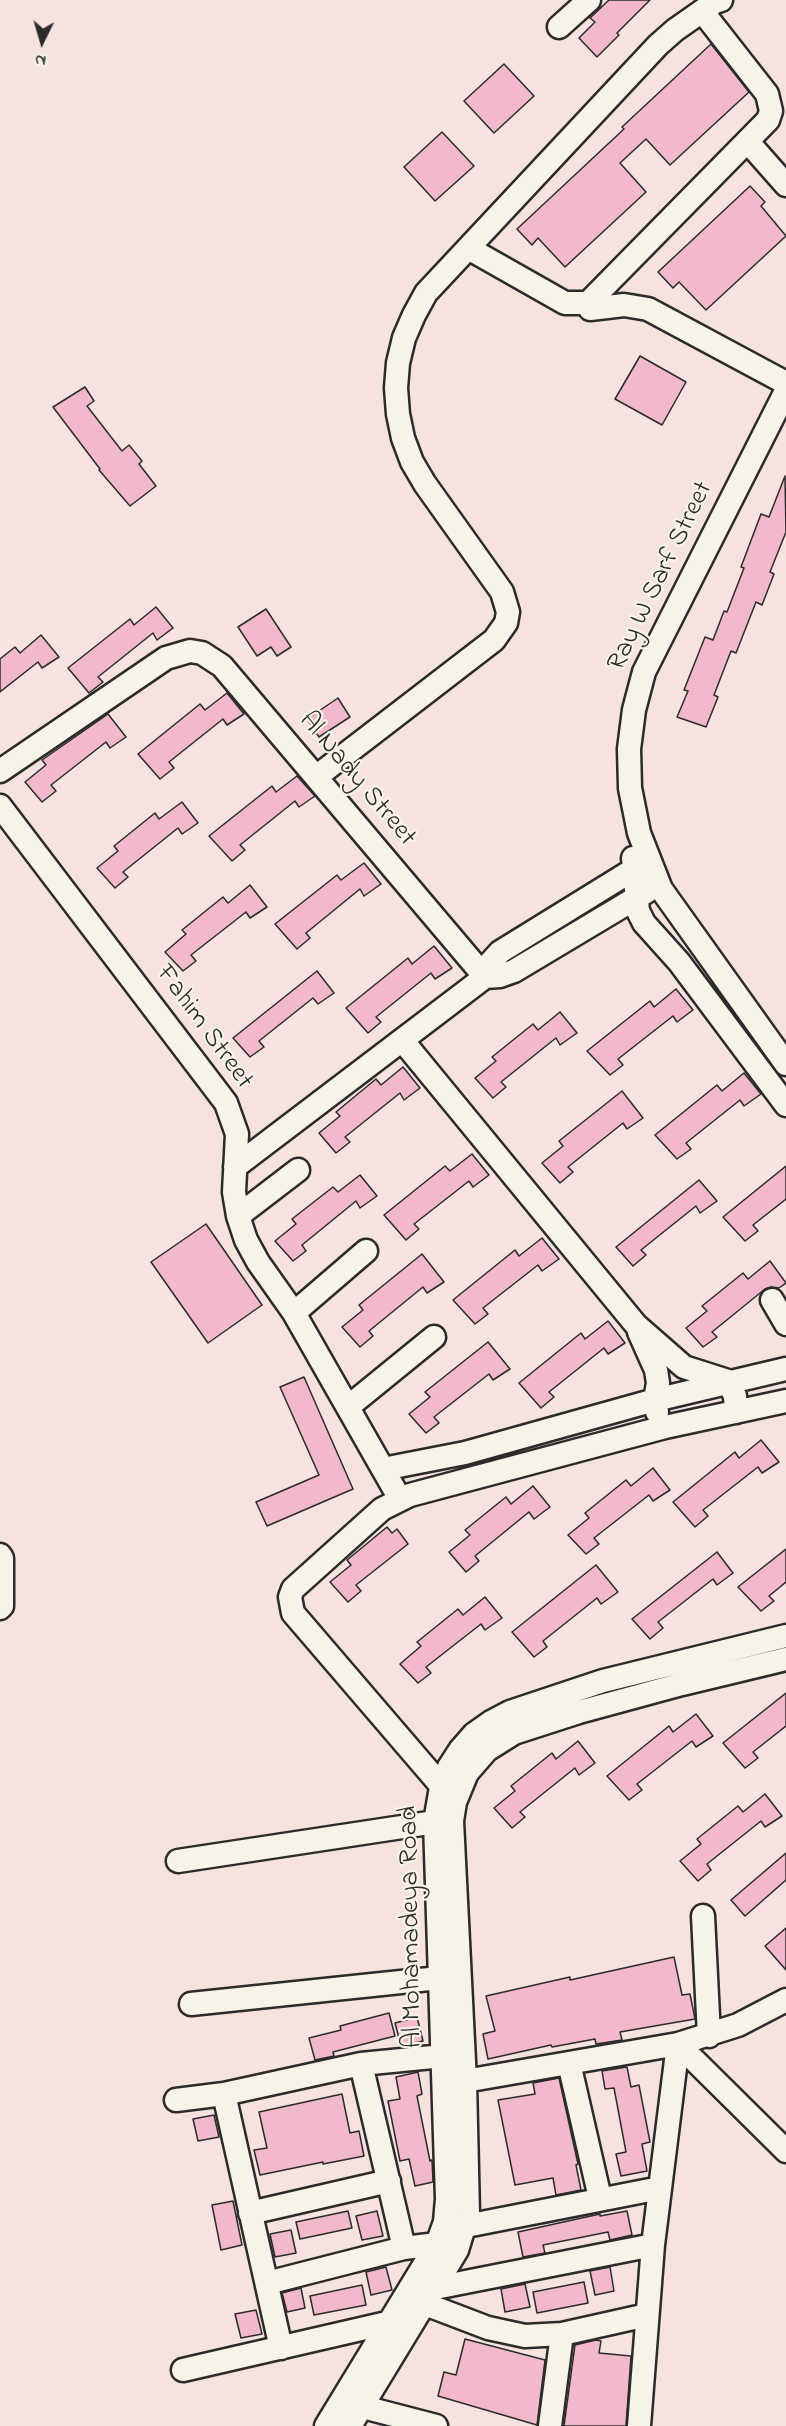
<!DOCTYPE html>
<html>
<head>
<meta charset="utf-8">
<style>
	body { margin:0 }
	#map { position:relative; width:786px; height:2426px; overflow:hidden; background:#f6e2df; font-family:"Indie Flower",sans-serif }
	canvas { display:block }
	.north { position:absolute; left:12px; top:12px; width:60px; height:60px; -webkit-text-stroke:4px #f7f3e8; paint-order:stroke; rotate:185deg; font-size:16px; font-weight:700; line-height:24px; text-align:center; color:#2b2b2b }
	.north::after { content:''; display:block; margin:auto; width:21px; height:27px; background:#2b2b2b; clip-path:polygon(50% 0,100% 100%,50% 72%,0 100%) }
</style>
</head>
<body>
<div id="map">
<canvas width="786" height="2426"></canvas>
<div class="north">N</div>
</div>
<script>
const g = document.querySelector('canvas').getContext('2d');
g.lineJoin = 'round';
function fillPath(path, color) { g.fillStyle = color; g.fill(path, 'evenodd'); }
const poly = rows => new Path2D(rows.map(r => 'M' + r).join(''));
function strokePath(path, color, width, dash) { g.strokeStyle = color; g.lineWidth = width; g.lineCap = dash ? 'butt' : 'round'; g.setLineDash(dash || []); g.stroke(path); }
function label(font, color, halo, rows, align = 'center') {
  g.font = font + ' "Indie Flower",sans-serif'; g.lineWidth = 4.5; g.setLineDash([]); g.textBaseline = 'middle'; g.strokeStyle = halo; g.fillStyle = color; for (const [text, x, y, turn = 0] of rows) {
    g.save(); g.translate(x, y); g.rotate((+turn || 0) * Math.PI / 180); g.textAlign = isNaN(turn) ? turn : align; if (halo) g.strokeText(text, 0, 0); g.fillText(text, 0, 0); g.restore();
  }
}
const building = poly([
	[609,0,650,0,617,33,619,35,597,57,579,38,595,22,590,18,609,0],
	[711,44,749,92,670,165,646,139,620,163,646,192,565,267,538,238,532,245,517,229,624,129,622,127,711,44],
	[504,64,534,96,494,133,464,101,504,64],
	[442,132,474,166,435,201,404,167,442,132],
	[750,186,765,202,761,206,786,236,706,310,679,282,673,288,658,272,750,186],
	[640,356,686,382,662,425,615,399,640,356],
	[85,387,94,401,87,406,122,451,129,445,142,461,139,464,156,486,130,506,99,470,100,469,53,407,85,387],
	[785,476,786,532,770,572,774,574,762,605,756,602,736,653,731,651,714,695,718,697,706,727,677,717,688,691,684,690,705,637,713,640,724,611,727,612,744,568,741,567,761,514,769,517,785,476],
	[156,607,173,628,157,640,153,633,98,677,103,682,89,693,68,668,130,619,134,625,156,607],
	[266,609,291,647,277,656,271,647,257,656,238,627,266,609],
	[41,635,59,657,42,668,38,662,0,692,0,659,15,647,20,653,41,635],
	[227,693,244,714,227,725,223,719,169,762,174,768,160,779,138,754,200,704,205,710,227,693],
	[338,698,350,717,319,737,307,719,338,698],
	[108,714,126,737,110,748,106,742,51,785,56,791,42,802,25,782,46,765,42,760,108,714],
	[297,776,315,796,299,807,295,801,240,845,245,850,232,861,209,836,272,786,276,792,297,776],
	[182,802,198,823,182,834,178,828,123,872,128,877,115,888,97,868,118,851,114,846,155,813,159,819,182,802],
	[364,863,381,884,364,896,360,889,306,933,310,938,297,949,275,924,337,875,341,880,364,863],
	[250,885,267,907,250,918,246,912,191,955,196,961,183,971,165,952,186,934,182,930,223,897,228,903,250,885],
	[434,946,452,968,435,979,431,973,376,1017,381,1022,368,1033,346,1008,408,958,412,964,434,946],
	[317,971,334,993,318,1004,313,998,259,1041,264,1047,250,1057,233,1038,317,971],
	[676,989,693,1010,677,1022,673,1016,618,1059,623,1065,610,1075,587,1051,650,1001,654,1007,676,989],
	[560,1012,577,1033,560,1045,556,1038,501,1082,506,1087,493,1098,475,1078,496,1061,492,1057,533,1024,538,1030,560,1012],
	[403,1067,420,1088,404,1100,400,1093,345,1137,350,1142,336,1153,319,1133,340,1116,336,1112,376,1079,381,1085,403,1067],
	[744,1073,761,1094,744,1106,740,1100,686,1143,691,1149,677,1159,655,1135,717,1085,722,1091,744,1073],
	[622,1091,643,1118,627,1129,623,1123,568,1167,573,1172,560,1183,542,1163,563,1146,559,1141,622,1091],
	[472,1154,489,1175,473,1187,469,1181,414,1224,419,1229,406,1240,384,1215,445,1166,450,1171,472,1154],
	[786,1166,786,1199,753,1225,758,1231,745,1241,723,1217,786,1166],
	[360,1175,377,1196,360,1208,356,1201,302,1245,306,1251,293,1261,275,1241,296,1224,292,1219,333,1187,338,1192,360,1175],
	[699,1180,717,1201,700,1213,696,1206,641,1250,646,1255,633,1266,616,1247,699,1180],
	[206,1224,262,1305,208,1343,151,1262,206,1224],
	[542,1238,559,1259,542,1271,538,1265,483,1308,488,1314,475,1324,453,1300,515,1250,519,1256,542,1238],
	[422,1254,444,1282,427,1293,423,1287,369,1331,373,1336,360,1347,342,1327,363,1310,359,1305,422,1254],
	[770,1261,786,1283,779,1288,771,1287,765,1289,712,1332,717,1337,703,1347,686,1328,707,1311,702,1306,743,1273,748,1279,770,1261],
	[608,1321,625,1343,608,1354,604,1348,549,1392,554,1397,541,1408,519,1383,581,1333,585,1339,608,1321],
	[488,1342,510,1369,493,1380,489,1374,434,1417,439,1423,426,1433,409,1414,430,1397,425,1392,488,1342],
	[304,1377,353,1489,267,1526,256,1502,319,1475,280,1387,304,1377],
	[761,1440,779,1462,762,1473,758,1467,703,1510,708,1516,695,1527,673,1502,735,1452,739,1458,761,1440],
	[653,1468,670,1490,653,1501,649,1495,594,1538,599,1544,586,1554,568,1535,589,1518,585,1513,626,1480,631,1486,653,1468],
	[533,1486,550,1507,534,1519,529,1512,475,1556,479,1561,466,1572,449,1552,470,1535,465,1530,506,1497,511,1504,533,1486],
	[387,1527,392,1533,397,1529,408,1544,356,1585,361,1591,348,1602,330,1582,351,1565,347,1560,387,1527],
	[786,1549,786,1582,769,1596,774,1601,761,1611,738,1587,786,1549],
	[717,1552,733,1573,717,1585,713,1579,658,1622,663,1628,650,1639,632,1619,717,1552],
	[596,1565,618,1592,601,1604,597,1598,543,1641,547,1647,534,1657,512,1632,596,1565],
	[485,1597,502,1618,485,1630,481,1624,426,1667,431,1673,418,1683,400,1664,421,1646,417,1642,458,1609,463,1615,485,1597],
	[786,1693,786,1726,753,1752,758,1758,745,1768,723,1743,786,1693],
	[696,1714,713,1736,696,1747,692,1741,637,1784,642,1790,629,1800,607,1776,669,1726,673,1732,696,1714],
	[578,1741,595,1763,579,1775,575,1768,520,1812,525,1817,512,1828,494,1808,515,1791,511,1786,552,1753,556,1759,578,1741],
	[765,1794,782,1816,765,1827,761,1821,707,1864,711,1870,698,1881,680,1861,701,1844,697,1839,738,1806,743,1812,765,1794],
	[786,1853,786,1880,745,1916,731,1900,786,1853],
	[786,1928,786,1970,765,1946,786,1928],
	[674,1957,682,1995,690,1994,695,2019,620,2032,622,2040,596,2044,595,2039,552,2047,551,2045,488,2059,483,2034,495,2031,486,1996,570,1977,570,1980,674,1957],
	[389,2013,395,2036,333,2052,334,2056,315,2060,309,2038,341,2030,340,2026,389,2013],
	[417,2017,423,2041,401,2046,395,2023,417,2017],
	[627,2067,631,2087,639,2085,650,2142,642,2144,647,2171,621,2176,616,2154,626,2152,614,2088,605,2089,602,2071,627,2067],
	[418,2072,422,2094,417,2096,430,2161,432,2160,433,2182,415,2186,409,2159,400,2161,388,2101,400,2099,396,2077,418,2072],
	[559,2078,578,2164,576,2165,581,2190,556,2195,553,2178,515,2185,498,2100,535,2094,533,2083,559,2078],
	[342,2094,350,2133,359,2131,364,2156,323,2164,323,2162,260,2175,254,2150,267,2148,259,2112,342,2094],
	[214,2115,219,2137,198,2141,193,2119,214,2115],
	[233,2201,242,2245,221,2250,212,2205,233,2201],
	[348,2211,352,2228,300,2239,296,2222,348,2211],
	[377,2211,383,2236,362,2240,356,2216,377,2211],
	[627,2211,632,2235,610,2240,608,2232,543,2245,545,2253,523,2257,518,2232,600,2214,600,2216,627,2211],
	[291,2230,296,2253,275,2257,270,2234,291,2230],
	[386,2267,392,2290,371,2295,366,2272,386,2267],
	[610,2267,614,2291,595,2295,590,2271,610,2267],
	[584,2282,588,2303,537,2313,533,2292,584,2282],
	[525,2284,530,2307,505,2312,501,2289,525,2284],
	[362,2285,366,2305,314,2315,310,2296,362,2285],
	[301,2288,305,2308,287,2312,282,2293,301,2288],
	[256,2310,262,2334,241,2338,235,2314,256,2310],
	[465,2339,545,2360,537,2425,438,2396,444,2372,456,2375,465,2339],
	[596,2340,601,2341,599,2353,631,2356,626,2426,564,2426,575,2345,596,2340]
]);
fillPath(building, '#f2b9cb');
strokePath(building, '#2b2b2b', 1.5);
const minor = poly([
	[559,27,589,0],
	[748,142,786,185],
	[468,248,565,303,588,303,590,309,624,305,648,309,786,383],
	[588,303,768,120,771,111,767,94,702,11],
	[786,391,644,672,634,710,629,749,630,788,639,833,661,889,786,1064],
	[0,771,166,658,190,651,202,653,222,666,485,977],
	[316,777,494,640,506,623,508,612,502,592,425,484,412,462,403,438,398,414,396,388,398,363,404,338,414,315,426,293,658,45,675,30,715,2,721,0],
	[0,806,226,1103,237,1134,234,1192,238,1216,246,1240,258,1262,294,1313,400,1499],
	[633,858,638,911,644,923,679,962,786,1105],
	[485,977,500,976,514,971,646,892],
	[402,1040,636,1325,684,1367,728,1381,735,1396,736,1412],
	[235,1167,485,977,490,963,500,952,649,860],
	[238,1216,298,1170],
	[772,1300,786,1324],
	[294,1313,366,1251],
	[639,1332,656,1370,658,1383,655,1400,657,1412],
	[348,1407,434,1337],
	[383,1469,465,1453,655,1400,786,1369],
	[0,1555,2,1558,2,1606,0,1608],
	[450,1796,293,1613,290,1597,293,1589,382,1509,410,1495,665,1427,786,1401],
	[178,1861,435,1822],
	[703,1916,709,2036],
	[191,2004,439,1978],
	[678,2044,786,2151],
	[569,2063,600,2198],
	[361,2064,404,2248],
	[465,2081,678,2044,738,2025,786,2000],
	[224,2094,281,2348],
	[176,2100,224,2094,361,2064,443,2056],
	[250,2213,389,2181],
	[466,2226,660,2188],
	[267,2283,404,2248,437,2244,446,2247],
	[435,2288,653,2245],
	[425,2304,488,2328,525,2336,562,2334,647,2315],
	[183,2370,387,2323],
	[363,2407,436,2426],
	[326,2426,437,2244,445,2222,447,2199,435,1822,441,1787,449,1767,460,1750,474,1734,491,1722,510,1712,603,1681,786,1636],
	[350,2426,457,2250,468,2214,465,2081,452,1821,455,1802,467,1773,487,1750,514,1733,579,1712,682,1684,786,1659],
	[550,2426,562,2334],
	[639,2426,653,2245,678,2044]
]);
strokePath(minor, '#2b2b2b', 27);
strokePath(minor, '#f7f3e8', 22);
label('27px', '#2b2b2b', '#f7f3e8', [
	["Ray W Sarf Street",662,577,-64],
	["Al Nady Street",356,780,50],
	["Fahim Street",203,1028,54],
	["Al Mohamadeya Road",413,1927,-91]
]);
</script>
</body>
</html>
